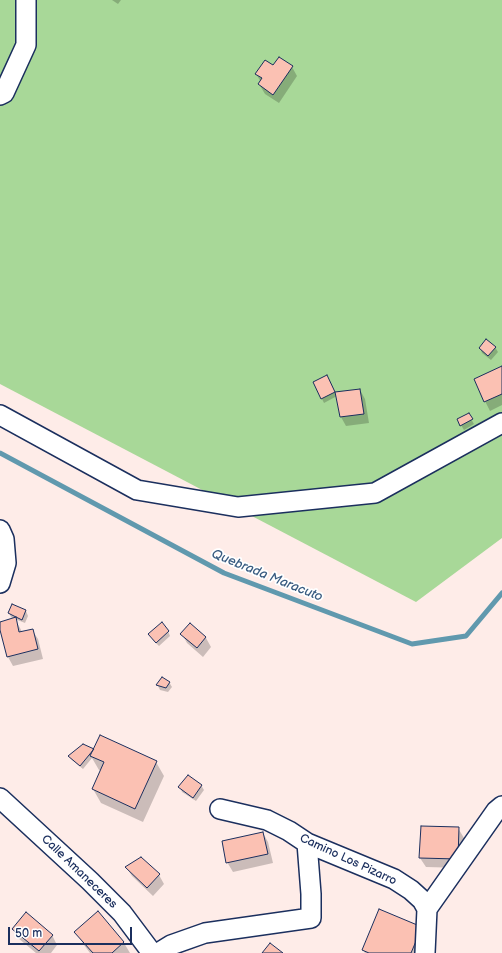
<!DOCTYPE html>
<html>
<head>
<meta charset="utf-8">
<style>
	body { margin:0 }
	#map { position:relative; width:502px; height:953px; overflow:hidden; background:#feece8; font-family:"Balsamiq Sans",sans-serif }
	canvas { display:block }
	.scale { position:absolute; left:8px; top:927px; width:124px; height:18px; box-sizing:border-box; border:2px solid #1b2f5e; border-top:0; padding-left:5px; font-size:12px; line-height:14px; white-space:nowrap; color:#1b2f5e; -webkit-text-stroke:3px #fff; paint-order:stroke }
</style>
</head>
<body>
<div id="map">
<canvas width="502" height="953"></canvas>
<div class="scale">50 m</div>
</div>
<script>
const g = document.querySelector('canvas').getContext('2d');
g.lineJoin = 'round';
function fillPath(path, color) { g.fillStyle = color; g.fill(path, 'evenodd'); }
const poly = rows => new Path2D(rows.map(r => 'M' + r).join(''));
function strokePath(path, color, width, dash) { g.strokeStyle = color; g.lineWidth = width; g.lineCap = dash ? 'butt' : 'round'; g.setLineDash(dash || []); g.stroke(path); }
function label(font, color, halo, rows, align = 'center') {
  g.font = font + ' "Balsamiq Sans",sans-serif'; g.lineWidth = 3.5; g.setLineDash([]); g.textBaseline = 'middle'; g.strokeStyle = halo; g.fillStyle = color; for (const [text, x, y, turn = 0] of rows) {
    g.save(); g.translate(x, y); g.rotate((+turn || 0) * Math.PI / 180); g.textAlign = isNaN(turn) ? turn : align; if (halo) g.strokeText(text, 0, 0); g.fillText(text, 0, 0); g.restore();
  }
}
fillPath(poly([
	[0,0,502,0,502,538,416,602,0,384]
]), '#a8d898');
fillPath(poly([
	[112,0,121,0,118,4],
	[274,66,292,67,297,76,279,103,265,94,259,84,261,82,256,74],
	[495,347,498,352,491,360,482,353,480,348],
	[502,367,502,405,490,411,485,401],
	[330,381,335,393,360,390,365,399,369,423,346,426,341,417,337,396,324,403,322,399],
	[468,414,474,424,464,430,458,420],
	[12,605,26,611,28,616,25,623,15,619,20,628,22,632,32,630,38,639,43,659,13,666,8,657,0,626,0,623,14,619,11,617,9,613],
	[190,624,206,638,211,647,203,657,187,643,182,634],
	[168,631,170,636,159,646,152,639],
	[163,678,169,682,172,687,168,692,160,690,158,686],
	[83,745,94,751,156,762,164,776,143,822,101,803,93,789,101,771,99,770,92,758,83,769,72,760,69,756],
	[201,785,204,790,196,801,182,792,180,787],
	[458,828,464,838,462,868,426,867,420,858],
	[263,833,268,842,273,863,233,872,227,862],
	[126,867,159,875,164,884,153,896,132,876],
	[380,911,429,942,424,953,365,953,363,950],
	[98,913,124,943,130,953,90,953,84,945,76,932],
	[13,929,52,935,57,945,51,953,36,953,18,938]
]), '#0003');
strokePath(poly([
	[0,453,224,573,412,644,466,636,502,593]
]), '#6099ae', 5);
const building = poly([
	[279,57,293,66,273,95,258,84,262,78,255,74,265,60,273,65,279,57],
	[486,339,496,347,488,356,479,348,486,339],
	[502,366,502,394,484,402,474,379,502,366],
	[327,375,335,392,321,399,313,382,327,375],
	[360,389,364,414,340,417,335,392,360,389],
	[469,413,473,419,460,426,457,419,469,413],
	[12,604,26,610,22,620,8,613,12,604],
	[16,617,19,632,33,629,38,649,7,657,0,630,0,622,16,617],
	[162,622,169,631,156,643,148,634,162,622],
	[190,623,206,637,197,648,180,634,190,623],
	[162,677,170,682,166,688,156,685,162,677],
	[100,735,157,761,135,809,92,789,104,762,90,756,100,735],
	[83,744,94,749,80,766,68,756,83,744],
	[188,775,202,785,193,798,178,787,188,775],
	[421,826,459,827,458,859,419,858,421,826],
	[263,832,268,854,226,863,222,841,263,832],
	[141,857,160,874,147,888,125,867,141,857],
	[379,909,422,927,411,953,369,953,362,950,379,909],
	[98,911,124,942,112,953,93,953,74,932,98,911],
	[26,912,53,935,39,951,12,929,26,912],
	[270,943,283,953,262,953,270,943]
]);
fillPath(building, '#fbc1b3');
strokePath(building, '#1b2f5e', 1);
const minor = poly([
	[0,95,4,93,26,45,26,0],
	[0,415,137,490,238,507,375,493,502,423],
	[0,530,4,539,6,563,0,583],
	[0,798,90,881,122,913,152,953],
	[220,809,267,820,289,831,307,843,394,879,411,890,422,900,427,909,425,953],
	[427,909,496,811,502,806],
	[158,953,171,945,205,933,311,918,311,894,307,843]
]);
strokePath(minor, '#1b2f5e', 22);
strokePath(minor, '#fff', 19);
label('12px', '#1b2f5e', '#fff', [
	["Camino Los Pizarro",348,860,25],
	["Calle Amaneceres",79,872,44]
]);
label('italic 13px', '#385b80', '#fff', [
	["Quebrada Maracuto",267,576,22]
]);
</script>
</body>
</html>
